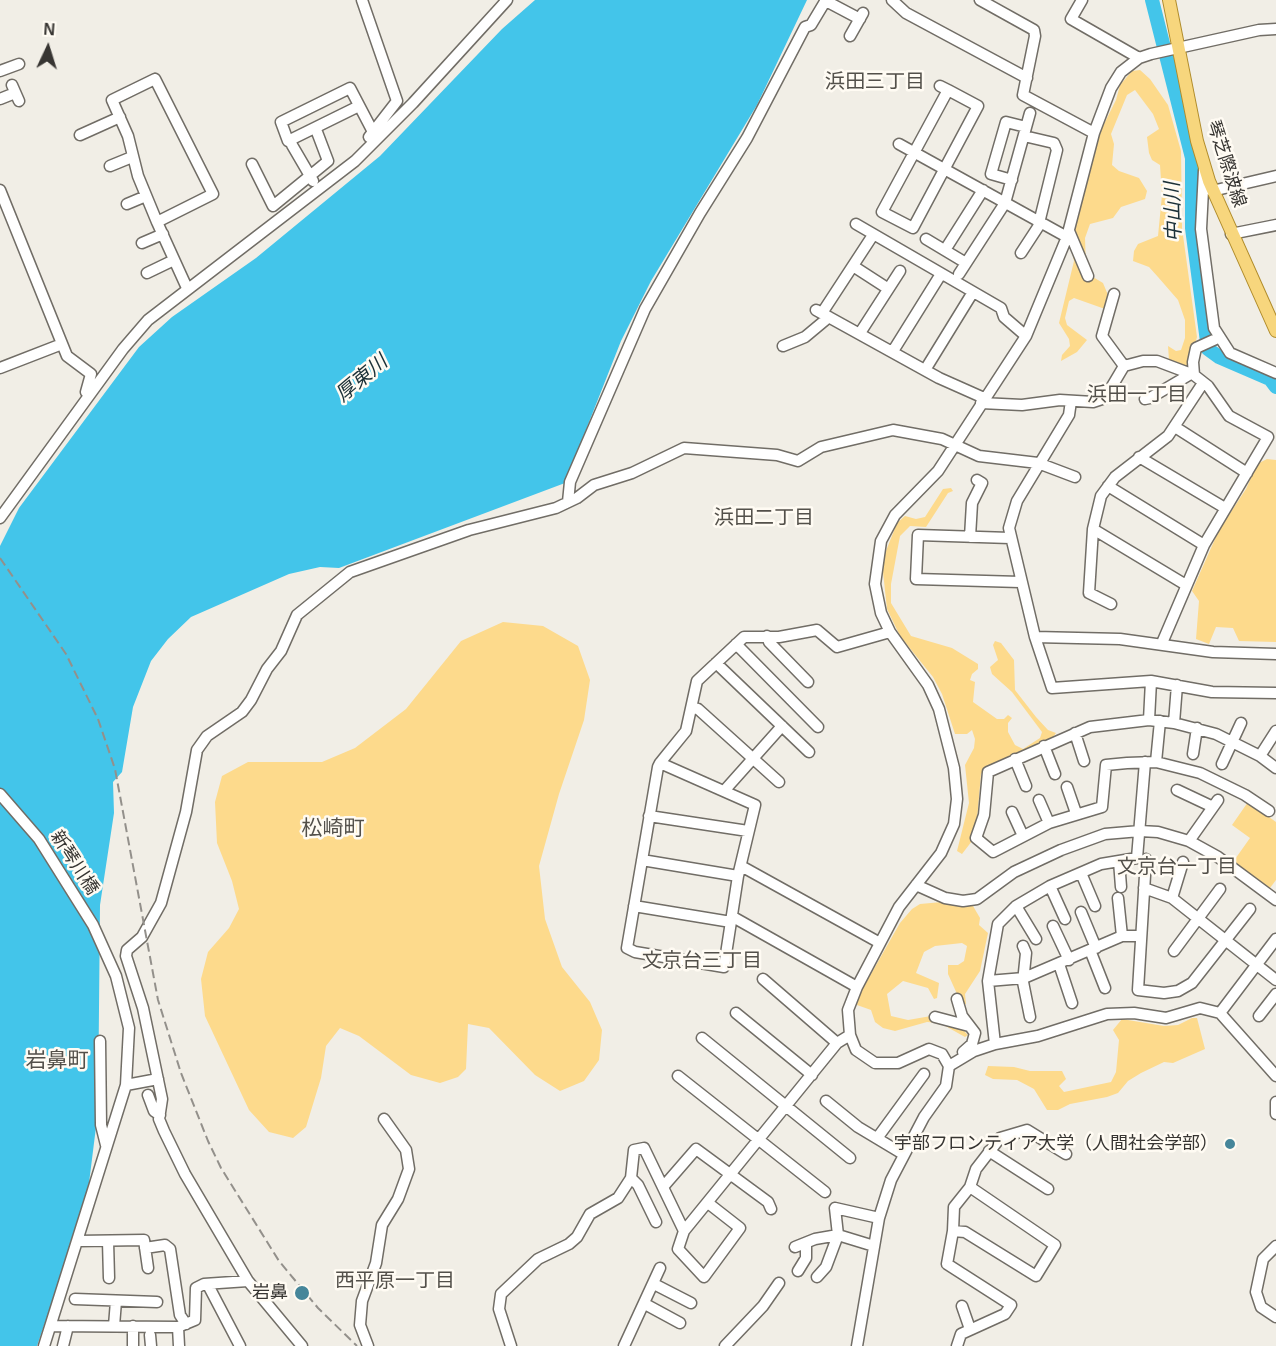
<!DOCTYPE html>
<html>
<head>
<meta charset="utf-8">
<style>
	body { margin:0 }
	#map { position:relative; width:1276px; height:1346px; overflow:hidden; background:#f1eee6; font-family:Arial,sans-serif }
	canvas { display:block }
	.north { position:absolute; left:18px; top:18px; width:60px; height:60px; -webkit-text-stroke:4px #fffbf3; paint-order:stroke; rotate:4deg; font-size:16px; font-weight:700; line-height:24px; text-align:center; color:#373532 }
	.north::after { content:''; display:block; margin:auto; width:21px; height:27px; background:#373532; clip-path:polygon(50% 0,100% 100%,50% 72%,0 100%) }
</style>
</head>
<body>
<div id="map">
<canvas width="1276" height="1346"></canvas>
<div class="north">N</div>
</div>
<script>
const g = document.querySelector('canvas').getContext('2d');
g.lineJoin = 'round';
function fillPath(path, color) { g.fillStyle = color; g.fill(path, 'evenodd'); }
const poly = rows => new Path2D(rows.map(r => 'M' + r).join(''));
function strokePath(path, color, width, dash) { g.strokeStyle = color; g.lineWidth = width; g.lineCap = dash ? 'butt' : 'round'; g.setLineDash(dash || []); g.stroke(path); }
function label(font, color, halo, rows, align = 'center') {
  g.font = font + ' Arial,"Noto Sans JP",sans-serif'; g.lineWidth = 5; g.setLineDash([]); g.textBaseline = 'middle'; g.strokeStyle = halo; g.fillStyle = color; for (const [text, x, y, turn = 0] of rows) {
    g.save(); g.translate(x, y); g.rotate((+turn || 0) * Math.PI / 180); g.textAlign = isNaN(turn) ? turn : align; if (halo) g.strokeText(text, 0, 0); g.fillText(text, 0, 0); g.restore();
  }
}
fillPath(poly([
	[1140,70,1150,79,1168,105,1181,151,1182,228,1197,337,1188,368,1169,360,1168,346,1176,351,1181,350,1185,338,1185,320,1178,300,1158,277,1149,267,1133,261,1134,251,1138,244,1158,236,1162,195,1160,165,1152,160,1149,153,1147,137,1159,129,1153,114,1135,90,1127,95,1111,134,1114,144,1112,165,1119,171,1139,178,1147,191,1145,199,1121,207,1113,218,1090,224,1085,238,1086,267,1093,277,1103,283,1108,295,1105,309,1074,298,1069,301,1065,318,1067,325,1087,340,1077,352,1061,361,1062,355,1070,346,1069,339,1059,323,1074,261,1070,243,1076,237,1073,224,1097,138,1116,100,1120,85,1132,71],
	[1267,459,1276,460,1276,642,1239,641,1233,628,1216,627,1209,644,1196,639,1199,601,1192,591,1219,530,1246,489,1257,464],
	[951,488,953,491,948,493,926,527,910,526,900,536,891,584,891,603,911,636,952,648,978,664,978,669,972,674,970,680,975,682,973,702,997,719,1004,719,1008,715,1012,718,1008,723,1008,732,1015,745,1023,749,1040,738,1042,732,1012,692,992,674,990,667,998,660,993,645,995,641,1001,643,1014,660,1015,690,1036,717,1048,730,1056,733,1051,740,988,767,981,774,977,820,972,841,962,854,957,851,969,803,965,765,974,748,975,739,972,730,967,734,955,734,942,694,933,677,900,636,887,609,883,572,884,556,897,523,905,516,916,519,925,517,943,489],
	[503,622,543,626,578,646,590,680,584,720,559,794,539,866,545,919,562,967,590,1002,602,1030,599,1060,584,1081,560,1091,535,1075,489,1028,468,1024,466,1069,458,1077,440,1083,411,1075,359,1036,340,1028,326,1046,321,1078,306,1127,293,1138,269,1132,249,1110,205,1016,201,979,208,952,229,928,239,909,232,881,217,843,215,802,222,776,248,762,322,762,355,748,406,709,461,641],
	[1248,802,1276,822,1276,880,1270,888,1233,862,1250,838,1232,825],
	[942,902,973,906,980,918,979,925,988,933,980,971,965,994,966,1004,962,1005,948,974,948,965,958,965,964,961,967,946,962,943,935,946,924,952,916,973,939,983,937,998,934,999,928,988,903,981,887,994,891,1016,908,1020,931,1016,962,1029,968,1035,965,1037,940,1023,927,1022,895,1031,883,1028,875,1022,871,1010,857,1005,859,995,900,923,912,909,920,904],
	[1192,1018,1197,1018,1205,1049,1173,1063,1164,1062,1141,1073,1128,1081,1118,1093,1107,1097,1070,1104,1058,1110,1047,1110,1034,1089,1017,1080,993,1079,985,1075,988,1066,1014,1067,1030,1071,1062,1071,1066,1079,1059,1086,1064,1092,1111,1082,1116,1072,1119,1040,1113,1030,1122,1019,1164,1026,1178,1025]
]), '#fdda8c');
fillPath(poly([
	[535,0,807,0,757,105,651,281,621,341,565,483,339,568,320,567,289,574,191,617,168,639,151,661,133,707,122,772,113,782,114,813,100,905,98,1111,89,1183,71,1246,37,1346,0,1346,0,546,19,508,139,347,172,317,256,258,380,156,502,29]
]), '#43c5ea');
strokePath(poly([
	[1152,0,1192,158,1192,228,1208,349,1219,357,1270,379,1276,387]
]), '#43c5ea', 14);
const minor = poly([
	[362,0,397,101,369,137],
	[892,0,906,13,1027,78],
	[980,0,1034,30,1035,36,1023,95,1094,133],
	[1082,0,1071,19,1139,58],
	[826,1,860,19],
	[850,36,863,13],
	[0,71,19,64],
	[155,79,213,194,157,222,138,176,128,136,112,100,155,79],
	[12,85,19,101],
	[940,86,948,90,978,106,913,228,882,212,948,90],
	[0,99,15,93],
	[359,106,288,141,281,122,350,88,373,132],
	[80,135,120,117],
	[899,144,1067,237],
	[292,145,313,181],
	[252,164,273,206,328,161,317,132],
	[110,166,132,157],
	[1204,170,1201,229,1214,328,1230,353,1276,373],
	[1012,180,991,174,1006,122,1026,127],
	[0,190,67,356,91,374,86,392],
	[1212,191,1276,176],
	[127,204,146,196],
	[157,222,187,288],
	[856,224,1001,308,1004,317,1026,336],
	[1069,231,1088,276],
	[1231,234,1276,225],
	[926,239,966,263],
	[142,243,163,234],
	[945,250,983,190],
	[1021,253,1038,227,1057,150,1054,143,1024,136],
	[853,266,887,288],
	[147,273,174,260],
	[959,274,1005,203,1030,113],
	[1114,294,1102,336,1124,366],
	[816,310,939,378,984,398],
	[822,313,873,235],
	[860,333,900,271],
	[783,346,805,337,829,317],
	[893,351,941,274],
	[0,368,62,344],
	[925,370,973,292],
	[1194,375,1193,362,1196,348,1218,338],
	[1145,399,1150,398,1189,375],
	[1071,401,1069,415,1017,501,1009,528,1035,637,1052,688,1151,681,1212,692,1276,693],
	[981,403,1022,405,1060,400,1093,402,1105,398,1124,366,1143,361,1157,361,1194,375,1208,386,1229,416,1268,437,1204,545,1162,643],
	[1175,427,1247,473],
	[1139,457,1225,508],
	[1108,486,1204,545],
	[568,502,570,482,645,309,700,213,747,138,805,27,811,25,826,0],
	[0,518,123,349,148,320,355,161,413,103,507,0],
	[1093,529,1186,585],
	[970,537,972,503,982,483,977,480],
	[1010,538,918,535,916,579,1020,582],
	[1111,604,1089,593,1093,529,1101,496,1115,477,1168,436,1203,383],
	[767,636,769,642,808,682],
	[1035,637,1120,639,1213,652,1276,654],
	[736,644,818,727],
	[716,663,809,752],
	[692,707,698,709,779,782],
	[1149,720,1151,681],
	[1174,723,1177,685],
	[1075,733,1084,761],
	[1044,746,1055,774],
	[1193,754,1197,728],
	[1260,756,1276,731],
	[1015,759,1026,786],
	[1156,762,1160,721],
	[660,763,755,805,738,876,724,967,635,952,627,948,658,767,660,763,664,758,686,731,697,681,744,637,779,637,817,630,837,647,890,632],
	[1222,764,1241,723],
	[1067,787,1076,813],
	[1177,790,1213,807],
	[724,791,782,726],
	[0,794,39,839,93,925,116,976,129,1028,126,1085,44,1346],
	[1039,800,1049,823],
	[1269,811,1245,795,1200,773,1156,762,1127,763,1106,765,1102,807,1049,823,993,852,976,838,984,815,988,772,1090,727,1149,720,1174,723,1216,734,1260,756,1276,768],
	[1012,812,1023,836],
	[649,816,748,831],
	[1189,841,1218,800],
	[1146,859,1138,990,1164,993,1178,991,1192,983,1250,909],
	[642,860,738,876],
	[1119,861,1121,887],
	[741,866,880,943],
	[1081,873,1095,906],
	[916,885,945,898,963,901,977,899,1014,872,1061,850,1105,834,1140,831,1158,832,1189,841,1218,857,1276,900],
	[1050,886,1065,919],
	[1144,888,1172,898,1276,980],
	[1118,898,1122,936],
	[1172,898,1183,862],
	[634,906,731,922],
	[1016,906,1036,939],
	[1081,912,1096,948],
	[733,917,857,987],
	[1053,926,1069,960],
	[1023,946,1026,953,1023,982,1030,1017],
	[1090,950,1105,988],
	[1174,951,1220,889],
	[1059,964,1072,1003],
	[763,979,837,1043],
	[988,981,1024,978,1122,936,1140,936],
	[957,999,962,1016,975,1033,972,1044,963,1052],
	[736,1013,812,1075],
	[1220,1013,1276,939],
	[1259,1016,1276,994],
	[935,1017,969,1026],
	[702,1038,850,1158],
	[100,1041,101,1125,106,1145],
	[995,1044,988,981,998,924,1016,906,1050,886,1101,864,1137,858,1145,762],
	[949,1066,974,1051,995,1044,1038,1036,1107,1014,1134,1013,1166,1018,1200,1008,1220,1013,1276,1076],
	[678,1076,825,1192],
	[126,1085,158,1079],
	[148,1095,154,1111,160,1115],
	[826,1101,858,1127,903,1154],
	[1276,1102,1276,1114],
	[878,1137,924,1074],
	[989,1151,1048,1189],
	[631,1178,638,1185,656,1222],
	[663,1187,696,1149,768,1202,771,1209],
	[708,1203,740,1228,704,1277,678,1249,684,1231,837,1043,850,1035],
	[953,1231,954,1207,970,1187],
	[78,1241,144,1240,148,1268],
	[108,1241,109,1278],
	[1276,1246,1263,1259,1256,1292,1261,1307,1276,1317],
	[795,1247,815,1239,838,1235,835,1208,879,1218],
	[145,1248,165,1245,170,1249,180,1315,186,1324],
	[798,1271,806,1258,806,1243],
	[817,1277,826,1267,838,1235,874,1246],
	[654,1284,691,1303],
	[208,1285,240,1346],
	[75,1299,157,1302],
	[645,1304,680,1323],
	[962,1306,970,1329],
	[51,1326,178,1327,195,1320,196,1288,204,1284,248,1281],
	[114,1326,116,1301],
	[178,1327,179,1346],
	[150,1335,151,1346],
	[63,1346,68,1326],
	[133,1346,133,1326],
	[302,1346,248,1281,185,1174,164,1131,159,1119,162,1099,143,1008,126,956,127,950,142,937,161,903,186,812,197,750,207,736,242,712,251,700,267,669,281,651,297,615,350,572,469,530,556,508,577,498,594,485,632,473,684,448,777,455,798,461,821,447,893,430,942,439,979,456,1038,463,1075,477],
	[368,1346,360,1325,362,1301,376,1263,382,1225,398,1199,409,1169,406,1150,384,1119],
	[511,1346,499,1309,501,1294,538,1259,569,1244,577,1237,590,1214,618,1198,631,1178,634,1150,644,1148,684,1231],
	[624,1346,660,1268],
	[725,1346,763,1306,779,1283],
	[857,1346,879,1218,891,1180,924,1117,946,1086,949,1066,942,1054,929,1049,898,1063,875,1063,856,1050,850,1035,848,1010,857,987,899,907,941,853,954,824,957,799,954,768,939,709,928,685,890,632,881,613,875,584,881,541,895,515,938,471,1026,336,1067,237,1094,133,1111,88,1121,72,1139,58,1151,54,1259,30,1276,29],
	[957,1346,961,1334,1005,1314,1011,1305,947,1264,953,1231,965,1232,1036,1276,1055,1245,970,1187,976,1169,1000,1138,1027,1130,1066,1154]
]);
const major = poly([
	[1169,0,1197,141,1209,181,1276,331]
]);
strokePath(minor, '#716d66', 13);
strokePath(major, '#b08c2b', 14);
strokePath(minor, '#fff', 10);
strokePath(major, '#f7d67d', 12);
strokePath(poly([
	[0,558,66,654,98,719,115,769,158,1000,181,1073,208,1141,221,1168,279,1261,318,1308,357,1346]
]), '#93908b', 2, [9, 4.5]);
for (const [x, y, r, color] of [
	[1230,1144,6,"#46869a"],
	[302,1293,8,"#46869a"]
]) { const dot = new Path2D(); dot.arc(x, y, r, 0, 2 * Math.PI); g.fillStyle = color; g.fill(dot); strokePath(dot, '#fffbf3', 2); }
label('18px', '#373532', '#fffbf3', [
	["琴芝際波線",1226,164,72],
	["新琴川橋",74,863,57]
]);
label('18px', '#373532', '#fffbf3', [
	["宇部フロンティア大学（人間社会学部）",1218,1144],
	["岩鼻",288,1293]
], 'right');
label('20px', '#53504a', '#fffbf3', [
	["浜田三丁目",875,82],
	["浜田一丁目",1137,395],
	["浜田二丁目",764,518],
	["文京台一丁目",1177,867],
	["文京台三丁目",702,961],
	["西平原一丁目",395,1281]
]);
label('italic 20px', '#1b3037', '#fffbf3', [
	["中山川",1174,212,-92],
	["厚東川",362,379,-40]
]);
label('21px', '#53504a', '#fffbf3', [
	["松崎町",333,829],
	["岩鼻町",57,1061]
]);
</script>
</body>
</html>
